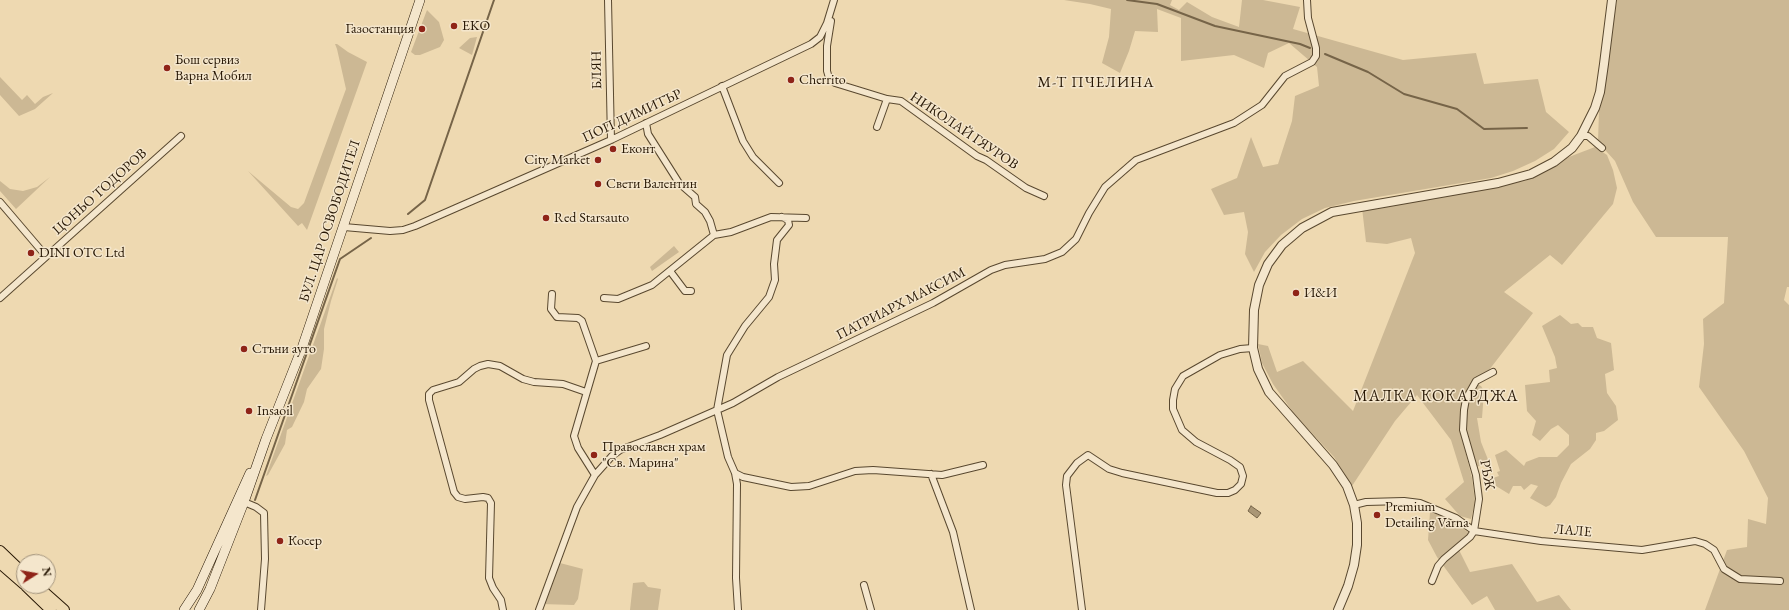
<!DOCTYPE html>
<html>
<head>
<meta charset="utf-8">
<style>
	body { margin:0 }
	#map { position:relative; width:1789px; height:610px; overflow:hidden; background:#eed9b1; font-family:"EB Garamond",serif }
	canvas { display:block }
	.north { position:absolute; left:16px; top:554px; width:40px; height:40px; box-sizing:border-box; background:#f4e6cc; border:1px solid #a2937c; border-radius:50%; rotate:79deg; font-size:11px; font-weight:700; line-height:16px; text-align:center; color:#271704 }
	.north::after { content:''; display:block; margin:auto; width:14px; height:18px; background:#8f2418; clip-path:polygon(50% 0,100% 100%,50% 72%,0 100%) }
</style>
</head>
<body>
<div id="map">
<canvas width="1789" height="610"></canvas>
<div class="north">N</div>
</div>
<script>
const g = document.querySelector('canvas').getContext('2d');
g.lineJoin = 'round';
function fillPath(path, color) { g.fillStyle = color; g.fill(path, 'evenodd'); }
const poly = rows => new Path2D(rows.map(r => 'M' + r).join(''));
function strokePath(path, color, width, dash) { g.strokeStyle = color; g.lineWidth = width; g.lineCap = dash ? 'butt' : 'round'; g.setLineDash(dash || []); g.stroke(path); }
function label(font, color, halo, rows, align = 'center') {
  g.font = font + ' "EB Garamond",serif'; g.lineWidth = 3; g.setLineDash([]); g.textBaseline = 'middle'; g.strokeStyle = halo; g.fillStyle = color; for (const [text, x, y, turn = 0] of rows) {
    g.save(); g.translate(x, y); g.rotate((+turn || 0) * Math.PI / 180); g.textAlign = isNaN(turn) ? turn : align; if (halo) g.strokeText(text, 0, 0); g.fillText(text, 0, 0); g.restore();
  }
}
fillPath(poly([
	[1064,0,1172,0,1170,5,1179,10,1187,2,1212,17,1239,27,1242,0,1263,0,1300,7,1293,29,1403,60,1476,53,1484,84,1538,79,1546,112,1569,132,1554,149,1535,161,1513,171,1491,178,1354,201,1325,208,1302,219,1281,235,1265,252,1254,272,1245,254,1248,232,1244,212,1224,215,1211,189,1237,178,1251,137,1263,167,1278,164,1292,121,1295,96,1319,86,1317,67,1289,43,1268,53,1264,68,1234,55,1181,61,1181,18,1157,9,1158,32,1135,31,1129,51,1120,73,1102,63,1109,37,1111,9,1090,4],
	[1617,0,1789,0,1789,287,1787,287,1784,300,1789,305,1789,610,1705,610,1727,550,1747,547,1748,519,1766,524,1768,498,1744,451,1699,387,1704,344,1703,319,1724,303,1728,237,1656,237,1633,202,1615,161,1598,142,1599,111],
	[427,10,439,22,444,40,440,47,420,55,415,55,411,52],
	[477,37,472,55,459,48,470,38],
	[335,44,337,44,348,52,367,62,307,230,302,223,298,226,248,171,291,207,298,209,304,203,346,89,337,49],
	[0,77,22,100,27,95,35,104,43,97,53,93,35,109,19,116,0,95],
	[1595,147,1607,155,1613,170,1617,188,1613,204,1562,265,1550,255,1504,292,1533,313,1486,374,1474,378,1463,398,1460,431,1472,478,1475,502,1471,519,1460,516,1445,499,1464,482,1451,440,1417,395,1395,421,1352,486,1334,457,1295,415,1273,384,1262,363,1258,344,1268,346,1277,372,1303,361,1353,411,1415,253,1411,238,1387,244,1366,242,1362,208,1525,181,1548,169,1561,160],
	[50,177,16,209,0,191,0,181,10,189,23,191,37,187],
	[674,246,679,252,652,271,650,267],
	[337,278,338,279,331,301,324,329,324,349,321,369,307,389,304,402,292,427,287,430,285,444,268,475,266,476],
	[1560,315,1571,324,1578,323,1582,327,1593,327,1597,338,1611,343,1614,370,1605,374,1607,393,1616,406,1618,420,1604,431,1596,433,1596,440,1590,449,1571,464,1561,483,1556,497,1550,505,1546,507,1530,498,1538,486,1531,484,1524,490,1521,486,1513,486,1509,494,1496,486,1493,478,1499,476,1497,472,1500,471,1495,455,1506,450,1524,466,1526,462,1539,457,1557,457,1569,445,1569,435,1558,425,1551,429,1540,441,1532,435,1536,421,1527,411,1525,385,1550,382,1549,370,1557,368,1555,357,1542,326],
	[1475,383,1481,386,1484,391,1482,418,1477,418,1481,442,1489,462,1474,468,1463,430,1464,410],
	[1430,512,1453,520,1469,533,1456,544,1470,572,1512,564,1537,602,1559,595,1571,610,1495,610,1487,596,1472,605,1437,557,1428,540],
	[556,562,583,569,578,599,574,605,541,604],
	[644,582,648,587,661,589,658,610,630,610,633,583]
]), '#ccb894');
const water = poly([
	[1251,506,1261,513,1257,518,1248,511,1251,506]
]);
fillPath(water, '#aa9776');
strokePath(water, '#766448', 1);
strokePath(poly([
	[1127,0,1157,4,1215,26,1300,44,1310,48],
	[1325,54,1368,72,1404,94,1457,109,1484,129,1527,128],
	[408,214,425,200,494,0],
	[255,500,340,259,371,238]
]), '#766448', 2);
const minor = poly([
	[608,0,611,140],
	[831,21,827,46,827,71,829,78,835,83,887,99,901,101,977,156,986,160,1026,188,1044,196],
	[722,86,743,141,753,157,779,183],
	[646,123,648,134,679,183,695,197,696,204,705,212,710,221,714,235],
	[877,127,887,99],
	[1581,136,1588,136,1602,148],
	[0,202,46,256],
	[344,227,390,231,403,230,415,226,611,140,811,44,820,37,827,23,834,0],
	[670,271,685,291,691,291],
	[552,294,551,309,557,317,578,318,582,321,596,361],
	[0,298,181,136],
	[604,298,618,299,652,285,714,235,731,232,771,217,806,218],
	[735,473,743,477,791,487,809,486,855,471,873,470,942,475,983,465],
	[931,474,953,532,971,610],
	[595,475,578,448,574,436,596,361,646,346],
	[244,502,256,507,264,513,265,559,261,610],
	[1354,505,1366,502,1404,501,1420,503,1456,518,1474,531,1541,541,1642,550,1695,541,1705,544,1714,550,1724,569,1740,579,1780,581],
	[1432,581,1438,566,1444,559,1470,537,1474,531,1479,499,1476,475,1463,430,1464,410,1466,399,1476,381,1493,372],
	[864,585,871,610],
	[503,610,501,600,493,588,489,578,491,503,488,498,483,497,465,499,458,497,454,492,429,400,429,394,433,390,459,382,474,369,480,366,488,364,500,366,523,379,534,382,563,384,586,392],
	[539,610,577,507,595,475,612,456,620,450,660,435,733,403,778,377,933,303,991,270,1005,265,1045,259,1062,252,1076,239,1089,213,1105,187,1136,160,1234,123,1262,105,1285,76,1312,62,1316,56,1316,48,1308,18,1307,0],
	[738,610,736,578,737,484,735,473,728,457,717,410,727,355,745,326,769,297,775,280,774,264,777,240,789,225,788,220,782,217],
	[1082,610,1066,485,1067,476,1077,463,1088,455,1109,469,1122,473,1217,493,1228,493,1235,490,1241,484,1243,476,1240,467,1230,460,1196,442,1182,430,1173,409,1173,400,1175,389,1183,376,1220,355,1240,349,1253,348]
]);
const tertiary = poly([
	[1338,610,1348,586,1354,565,1357,545,1357,523,1354,505,1347,486,1333,465,1269,392,1258,369,1253,348,1254,310,1259,285,1268,264,1282,245,1302,228,1332,212,1498,183,1531,174,1554,162,1572,148,1581,136,1595,108,1600,92,1604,64,1612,0]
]);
const secondary = poly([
	[184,610,197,590,250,473],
	[199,610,210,589,244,502,266,439,302,348,420,0]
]);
const primary = poly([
	[0,551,24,574],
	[0,563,24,584],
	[26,586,51,610],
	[37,586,64,610]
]);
strokePath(minor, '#59482f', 8);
strokePath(tertiary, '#59482f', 10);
strokePath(secondary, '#271704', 10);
strokePath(primary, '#271704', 12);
strokePath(minor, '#f4e6cc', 6);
strokePath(tertiary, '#f4e6cc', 8);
strokePath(secondary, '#f4e6cc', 9);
strokePath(primary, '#eed9b1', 10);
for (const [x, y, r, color] of [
	[454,26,4,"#8f2418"],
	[422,29,4,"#8f2418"],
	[167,68,4,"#8f2418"],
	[791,80,4,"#8f2418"],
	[613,149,4,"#8f2418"],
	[598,160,4,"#8f2418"],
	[598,184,4,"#8f2418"],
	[546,218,4,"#8f2418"],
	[31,253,4,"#8f2418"],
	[1296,293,4,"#8f2418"],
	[244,349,4,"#8f2418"],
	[249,411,4,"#8f2418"],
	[594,455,4,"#8f2418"],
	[1377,515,4,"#8f2418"],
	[280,541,4,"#8f2418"]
]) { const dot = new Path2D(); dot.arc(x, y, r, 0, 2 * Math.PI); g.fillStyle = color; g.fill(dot); strokePath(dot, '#f4e6cc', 1.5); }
label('14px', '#271704', '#f4e6cc', [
	["EKO",462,26],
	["Газoстанция",414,29,"right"],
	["Бош сервиз",175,60],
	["Варна Мобил",175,76],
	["Cherrito",799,80],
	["Еконт",621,149],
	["City Market",590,160,"right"],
	["Свети Валентин",606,184],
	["Red Starsauto",554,218],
	["DINI OTC Ltd",39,253],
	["И&И",1304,293],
	["Стъни ауто",252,349],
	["Insaоil",257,411],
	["Православен храм",602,447],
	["\"Св. Марина\"",602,463],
	["Premium",1385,507],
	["Detailing Varna",1385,523],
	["Косер",288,541]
], 'left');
label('14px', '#271704', '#f4e6cc', [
	["БЛЯН",597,70,-91],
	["ПОП ДИМИТЪР",632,116,-25],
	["НИКОЛАЙ ГЯУРОВ",964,131,34],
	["ЦОНЬО ТОДОРОВ",100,192,-42],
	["БУЛ. ЦАР ОСВОБОДИТЕЛ",330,221,-72],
	["ПАТРИАРХ МАКСИМ",901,304,-27],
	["РЪЖ",1487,475,79],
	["ЛАЛЕ",1573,531,5]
]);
g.letterSpacing = '1px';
label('15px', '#271704', '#f4e6cc', [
	["М-Т ПЧЕЛИНА",1096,83]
]);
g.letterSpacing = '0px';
g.letterSpacing = '1px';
label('16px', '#271704', '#f4e6cc', [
	["МАЛКА КОКАРДЖА",1436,397]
]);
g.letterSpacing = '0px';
</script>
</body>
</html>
